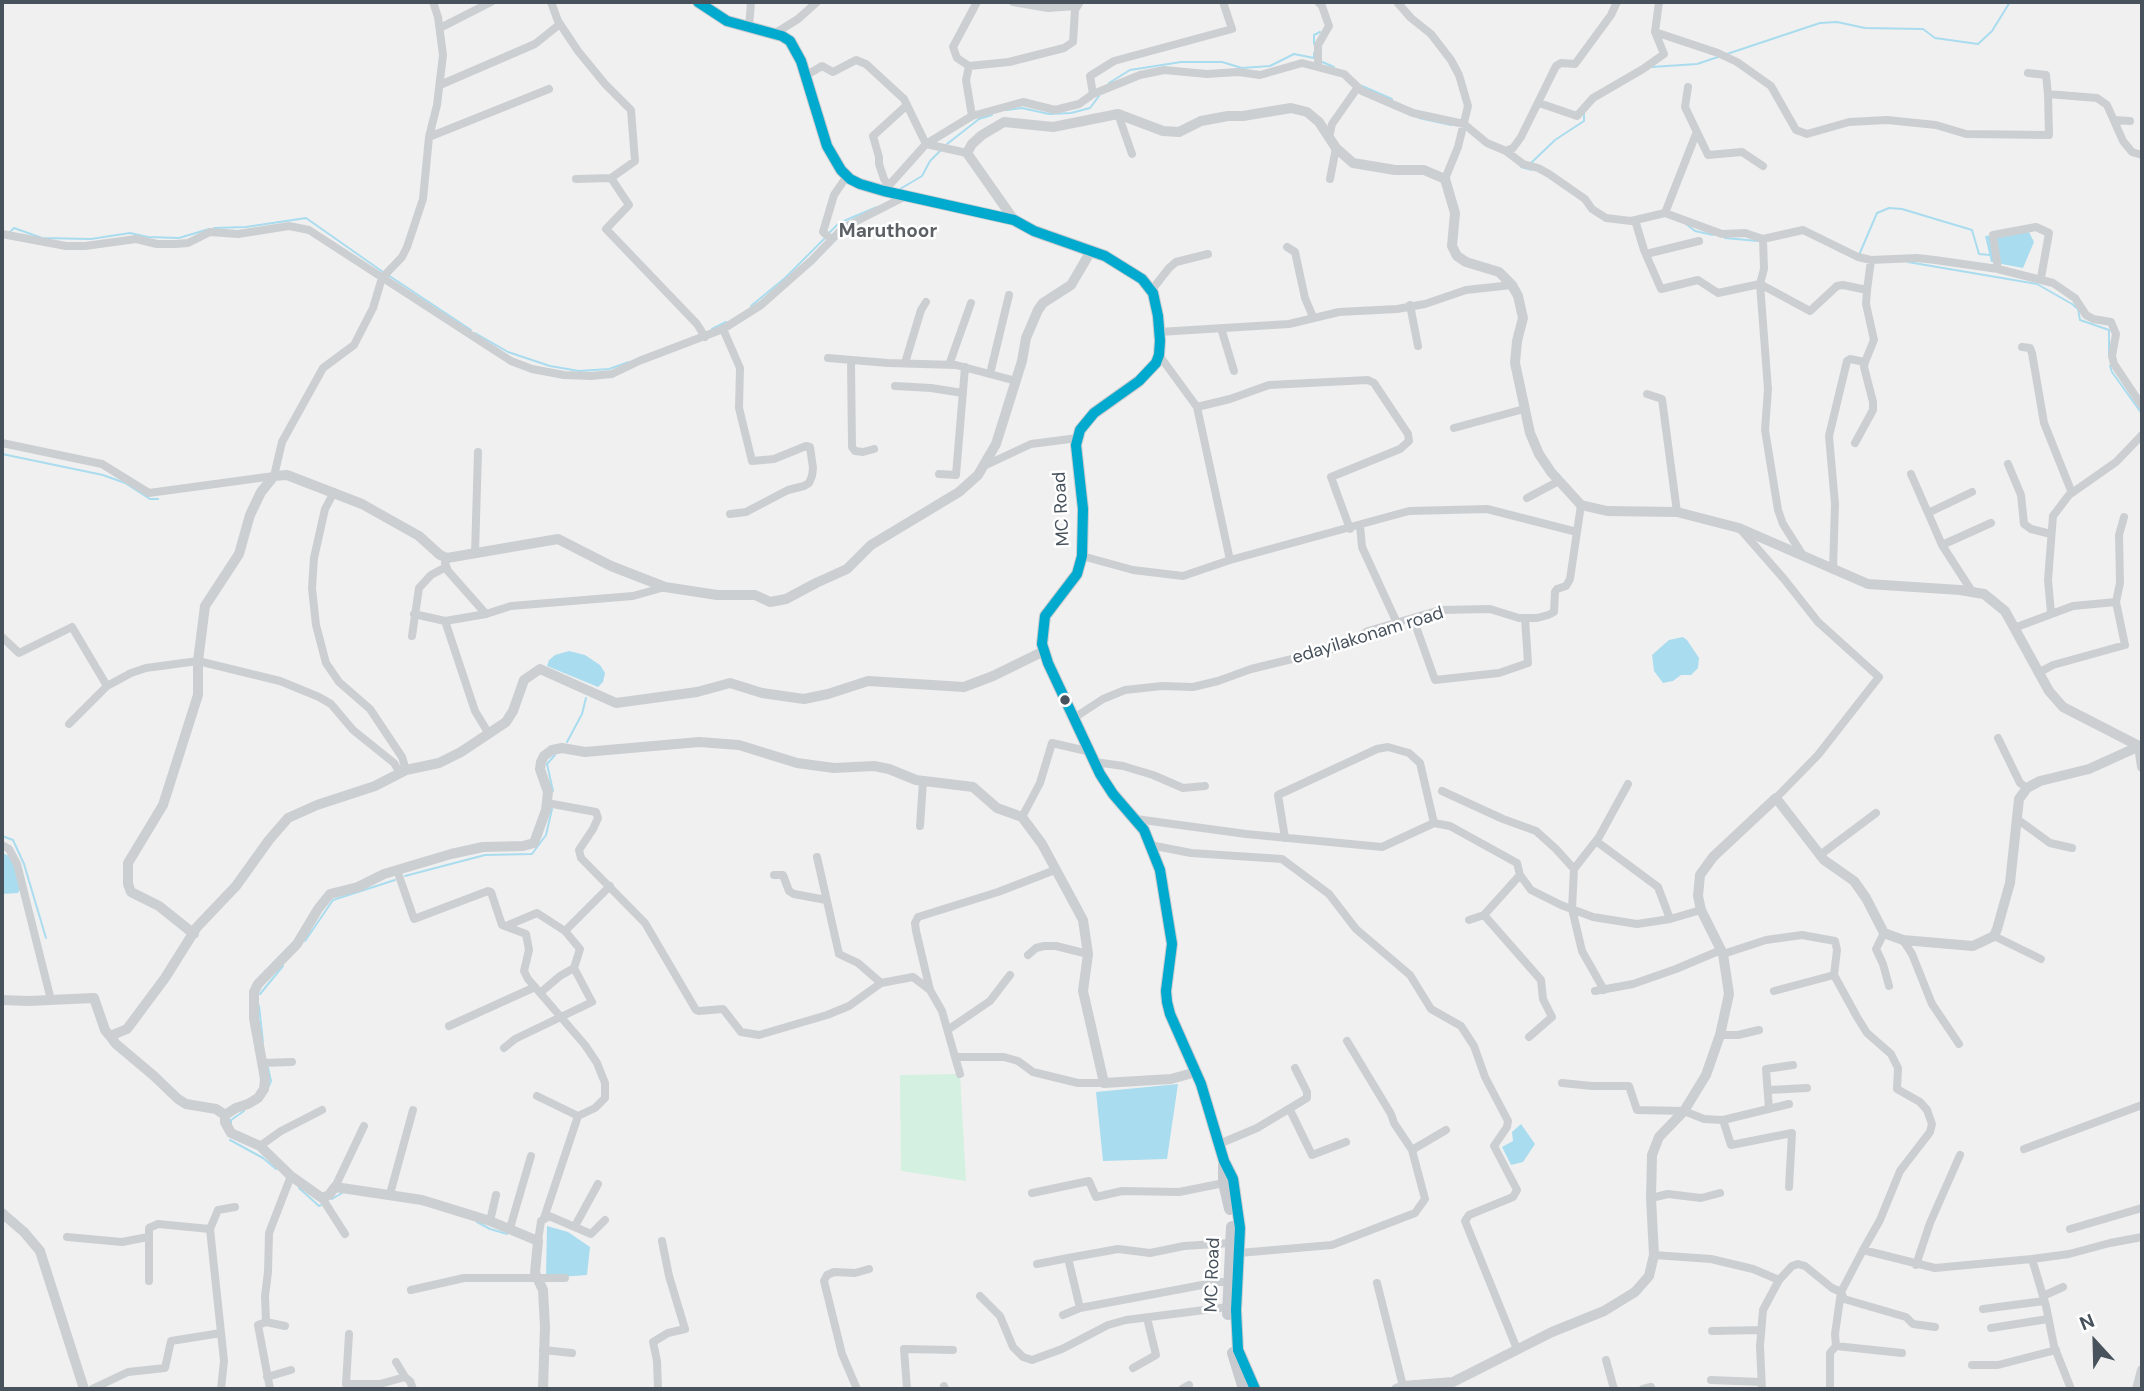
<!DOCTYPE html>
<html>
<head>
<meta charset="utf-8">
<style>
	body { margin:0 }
	#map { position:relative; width:2144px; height:1391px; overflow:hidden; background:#f1f0f0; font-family:"DM Sans",sans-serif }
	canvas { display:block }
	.frame { position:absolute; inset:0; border:4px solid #47525d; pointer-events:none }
	.north { position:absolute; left:2060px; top:1307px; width:70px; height:70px; -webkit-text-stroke:5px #fff; paint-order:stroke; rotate:338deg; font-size:19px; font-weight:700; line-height:28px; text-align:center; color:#47525d }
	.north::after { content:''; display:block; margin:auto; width:24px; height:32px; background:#47525d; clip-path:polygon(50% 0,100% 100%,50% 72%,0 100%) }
</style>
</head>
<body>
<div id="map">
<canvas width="2144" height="1391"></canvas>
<div class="frame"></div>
<div class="north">N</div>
</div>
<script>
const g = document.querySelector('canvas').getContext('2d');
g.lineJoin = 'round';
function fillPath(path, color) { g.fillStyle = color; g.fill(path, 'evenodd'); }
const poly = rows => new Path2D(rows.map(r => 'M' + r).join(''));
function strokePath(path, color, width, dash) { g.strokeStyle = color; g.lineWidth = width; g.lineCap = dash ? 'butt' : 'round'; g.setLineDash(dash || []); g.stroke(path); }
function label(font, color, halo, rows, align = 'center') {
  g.font = font + ' "DM Sans",sans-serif'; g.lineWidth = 5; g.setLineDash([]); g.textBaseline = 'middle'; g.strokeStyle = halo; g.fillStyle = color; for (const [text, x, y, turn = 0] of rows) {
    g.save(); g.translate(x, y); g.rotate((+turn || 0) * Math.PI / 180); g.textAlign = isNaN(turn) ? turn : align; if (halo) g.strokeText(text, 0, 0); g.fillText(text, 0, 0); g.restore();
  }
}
fillPath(poly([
	[960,1074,966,1181,901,1171,900,1075]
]), '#d4f0e0');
fillPath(poly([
	[2029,232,2034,242,2023,268,1991,262,1985,236],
	[1683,637,1687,640,1699,658,1698,668,1691,675,1681,675,1673,681,1663,683,1654,671,1652,655,1669,640],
	[569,651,585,655,600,665,605,673,603,682,598,687,547,666,549,660,555,655],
	[2,853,12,857,22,886,18,893,2,894],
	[1178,1084,1167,1159,1103,1161,1096,1092],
	[1521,1124,1535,1144,1523,1162,1511,1165,1502,1147,1513,1141,1512,1132],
	[547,1226,568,1232,590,1247,587,1275,546,1278]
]), '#a9dcee');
strokePath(poly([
	[1314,44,1314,35,1320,32],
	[1727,54,1820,23,1837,22,1865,28,1923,29,1935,38,1978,44,1992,31,2010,2],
	[1320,61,1334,67],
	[1652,67,1697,64,1718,57],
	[1109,83,1130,70,1181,62,1222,62,1242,68,1270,66,1294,54,1314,58,1314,53],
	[1362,86,1392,99],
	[1007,110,1022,108,1049,114,1071,113,1090,108,1099,96],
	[1419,118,1451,125],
	[947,144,979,119,992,115],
	[1530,164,1555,140,1584,121,1584,112],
	[1521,167,1532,170],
	[900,189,922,176,930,161,941,150],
	[1686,224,1695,231,1713,235],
	[214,228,246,227,306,218,383,272],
	[10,232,14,228,42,238,91,239,130,233,148,237,179,238,209,229],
	[830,232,839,223,877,207],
	[1725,238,1758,241],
	[1859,255,1877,213,1889,208,1902,209,1972,230,1979,254,1990,255],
	[1908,262,2037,284,2072,304,2078,309,2080,320,2109,330,2109,357],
	[388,275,471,330],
	[751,306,785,278,824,239],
	[712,329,726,322],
	[475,333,508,352,550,366,579,371,609,369,629,362],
	[2110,366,2112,372,2142,414],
	[2,454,103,475,125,483,150,499,158,499],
	[567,742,582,714,586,698],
	[553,791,547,764,555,755],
	[2,836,13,840,24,864,46,938],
	[405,876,485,855,532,854,546,835,552,809],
	[305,941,333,900,395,880],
	[260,994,283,966],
	[259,1006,263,1042],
	[268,1068,271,1081,269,1086],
	[231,1123,231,1120,244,1111],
	[230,1140,263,1158,276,1169],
	[299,1188,319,1206,321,1205],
	[332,1199,342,1193],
	[477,1222,490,1229,507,1234]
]), '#a9dcee', 2);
strokePath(poly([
	[433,2,438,17,443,55,437,105,429,137,549,89],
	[551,2,558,21,578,51,605,84,631,110,635,161,611,178],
	[1013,2,1048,8,1076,6],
	[1397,2,1411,18,1431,34,1451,60,1459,75,1468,106,1458,147,1445,179],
	[1659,2,1655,32,1718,53,1737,62,1771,86,1796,130,1807,134,1849,122,1887,120,1936,125,1966,134,2049,135,2048,94],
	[749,27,751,2],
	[440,28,491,2],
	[774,34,798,19,817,2],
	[1318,65,1318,45,1329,26,1322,6,1318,2],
	[969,66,1009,62,1064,48,1073,42,1075,10,1080,2],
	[2028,73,2046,75,2048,94,2097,98,2107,105,2123,141,2132,152,2142,155],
	[805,76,822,66,833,72,856,60,866,64,904,99,926,144],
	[440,85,535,44,560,24],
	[1688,87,1685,107,1708,155,1742,152,1763,166],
	[1093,94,1140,75,1164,70,1207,74,1238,72,1260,75,1302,63,1344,74,1362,91,1413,113,1464,124,1487,143,1506,151,1513,148,1521,137,1556,66,1561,63,1575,64,1611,15,1617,2],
	[1539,103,1577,116,1593,98,1643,69,1664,54,1655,32],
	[1118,114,1132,154],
	[972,116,966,80,969,66,957,58,953,47,977,2],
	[2114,120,2130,121],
	[1329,138,1332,124,1358,87],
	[926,144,967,153],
	[1506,151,1523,164,1538,168,1549,174,1585,199,1592,209,1606,218,1631,221,1665,213,1722,234,1745,233,1763,239,1803,230,1858,257,1871,260,1917,258,1935,260,1998,269,2053,283,2075,298,2086,315,2093,319,2111,322,2116,334,2112,356,2114,364,2142,406],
	[576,179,611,178,629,205,606,229,697,324,705,337],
	[1330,179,1336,148],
	[888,185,884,179,879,164,879,157,873,136,907,105],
	[884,191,926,144,972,116,1023,102,1055,110,1079,104,1093,94,1090,76,1114,61,1232,29,1223,2],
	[1665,213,1696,134],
	[1635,220,1644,250,1661,289,1698,280,1718,293,1760,284,1810,311,1837,286,1843,285,1867,290,1871,260],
	[2,234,66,246,85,246,136,239,157,244,175,244,188,243,210,232,238,234,289,226,309,230,511,361,532,369,564,375,591,376,612,374,639,361,723,329,761,305,812,260,843,228,902,198],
	[831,239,823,232,834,195,847,176],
	[1763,239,1764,269,1760,284,1768,389,1765,430,1778,510,1783,524,1802,554],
	[1287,247,1295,252,1305,298,1313,317],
	[1646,254,1699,241],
	[1998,269,1993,235,2036,227,2049,233,2041,278],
	[1151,291,1169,268,1176,262,1208,254],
	[1410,305,1418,346],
	[1221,328,1234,371],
	[723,329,740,368,739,408,752,461,774,459,806,446,810,447,813,468,812,476,809,483,804,486,788,490,746,512,730,514],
	[1159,332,1289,324,1339,312,1397,309,1425,304,1466,290,1512,285],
	[2022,347,2030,348,2032,353,2044,423,2072,493],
	[1159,355,1197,407,1230,560],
	[828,358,888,363,956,365,1016,381],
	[851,361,852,447,855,451,863,452,874,449],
	[905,363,921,310,926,302],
	[949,365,971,303],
	[990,374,1009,295],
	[895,386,931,388,963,393],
	[1647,394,1662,399,1677,512],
	[1197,407,1230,399,1269,385,1368,380,1374,383,1408,434,1409,441,1400,449,1331,477,1350,529],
	[1454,428,1524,409],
	[2,443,102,464,149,493,274,476,282,442,323,368,354,345,373,308,382,278,402,257,407,247,423,199,429,137],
	[1855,443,1873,410,1873,402,1864,367,1865,362],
	[2008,464,2021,495,2024,524,2031,529,2051,534],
	[984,466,1031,444,1078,438],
	[939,474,956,475,965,367],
	[1911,474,1942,545,1973,593],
	[334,492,325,509,314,558,312,588,316,625,326,663,339,682,370,709,402,757,406,770],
	[1527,498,1559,481],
	[1928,513,1972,492],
	[1360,526,1362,547,1397,623],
	[1742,531,1784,579,1818,622,1879,677,1818,755,1776,798],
	[1942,545,1991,523],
	[475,554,478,452],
	[1082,556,1133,570,1183,576,1230,560,1409,511,1487,509,1577,532],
	[445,563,448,571,486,614],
	[1833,570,1835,504,1829,436,1847,361,1850,359,1865,362,1874,340,1866,304,1867,290],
	[2051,613,2048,580,2053,516,2069,495,2116,462,2142,435],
	[414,614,445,621,486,614,511,606,633,596,665,587],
	[1413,618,1435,680,1499,673,1528,663,1525,618],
	[445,621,475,711,489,734],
	[2014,628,2073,606,2116,602,2120,583,2119,535,2124,517],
	[412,636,419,588,431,575,446,567],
	[2,637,19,653,72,627,107,686],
	[2038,673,2053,665,2125,645,2116,602],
	[1074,718,1103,699,1125,690,1162,686,1193,687,1218,681,1251,669,1341,647,1368,631,1440,610,1490,609,1519,618,1537,618,1548,615,1554,612,1555,592,1557,589,1566,586,1570,579,1581,505],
	[69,724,107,686,131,673,146,668,198,661,280,681,319,697,331,704,353,730,394,763,400,773],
	[1998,738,2020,783,2027,788],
	[1095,762,1123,766,1153,775,1183,788,1205,786],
	[1442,791,1503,819,1536,831,1556,849,1574,869],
	[547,803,596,812,598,818,593,829,579,850,581,858,645,923,696,1010,699,1011,723,1009,741,1032,759,1035,827,1015,849,1006,881,983],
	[1022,817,1040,783,1052,743,1091,752],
	[1136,819,1246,834,1382,847,1434,823,1450,826,1517,863,1520,875,1484,915,1469,920],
	[2017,819,2050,843,2072,848],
	[920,826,923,781],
	[1285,838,1278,795,1377,749,1388,747,1409,753,1420,763,1434,823],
	[1596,841,1658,887,1670,919],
	[2,845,9,849,17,864,51,1000],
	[1150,845,1191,853,1282,859,1329,894,1356,929,1410,975,1431,1009,1461,1026,1474,1046,1485,1077,1508,1121,1507,1127,1494,1146,1517,1190,1513,1197,1469,1215,1465,1221,1517,1349],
	[1820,855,1876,813],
	[817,857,839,954,858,963,881,983,913,977,930,990],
	[397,870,414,919,488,891,491,892,502,925,526,934,529,950,524,971,528,979,585,1045,597,1063,605,1083,605,1098,595,1108,578,1116,544,1218],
	[774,875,783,875,789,891,794,894,826,900],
	[1520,875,1531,890,1561,905,1593,917,1637,924,1670,919,1701,910],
	[1484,915,1541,980,1543,999,1552,1017,1529,1037],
	[565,931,610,886],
	[1884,933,1876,949,1883,964,1889,986],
	[1994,936,2041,959],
	[1903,940,1912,954,1932,1004,1959,1044],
	[1723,954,1766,940,1802,935,1835,941,1837,950,1834,975,1857,1017,1867,1033,1891,1054,1898,1068,1897,1089,1920,1102,1927,1110,1932,1124,1930,1132,1900,1171,1880,1220,1863,1250],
	[1028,955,1036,948,1044,946,1056,946,1088,954],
	[1604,990,1582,951,1572,909,1574,869,1599,837,1628,784],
	[1595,991,1633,984,1676,969,1721,950],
	[1774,991,1834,975],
	[540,993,560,976,574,968],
	[449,1026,535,987],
	[949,1029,990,1001,1010,975],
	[1720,1035,1738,1035,1759,1030],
	[1347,1041,1391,1114,1394,1123,1412,1150,1446,1130],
	[504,1048,515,1039,592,1002,574,968,580,949,565,931,537,913,506,926],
	[955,1057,942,1011,930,990,916,931,915,923,918,917,998,892,1055,870],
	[262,1063,292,1062],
	[960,1074,955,1057,1004,1057,1018,1061,1033,1072,1078,1083,1104,1083],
	[1562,1083,1592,1086,1629,1086,1637,1110,1684,1111,1704,1119,1723,1120,1789,1104],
	[1769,1090,1807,1088],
	[537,1096,578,1116],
	[1769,1109,1766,1069,1793,1065],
	[1290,1110,1312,1155,1346,1142],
	[1723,1120,1731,1145,1792,1133,1789,1187],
	[1219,1144,1257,1128,1307,1098,1307,1092,1295,1068],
	[260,1146,281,1131,322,1110],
	[2024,1149,2142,1105],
	[335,1187,364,1126],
	[1032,1193,1089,1181,1096,1197,1122,1191,1179,1192,1224,1183],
	[390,1194,413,1110],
	[322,1198,345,1234],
	[1651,1198,1668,1194,1701,1198,1720,1193],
	[490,1221,496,1195],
	[575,1226,598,1184],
	[510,1228,531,1156],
	[2070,1229,2142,1208],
	[67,1237,122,1242,148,1237],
	[538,1241,541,1221,549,1216,591,1234,605,1220],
	[1239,1253,1332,1245,1415,1213,1425,1199,1412,1150],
	[1654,1255,1711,1259,1753,1269,1779,1280,1763,1310,1760,1346,1762,1389],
	[1037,1264,1068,1258],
	[1916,1265,1930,1223,1960,1155],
	[1779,1280,1792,1266,1798,1264,1805,1266,1832,1288,1841,1292,1844,1299,1906,1317,1913,1324,1935,1327],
	[149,1281,149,1228,158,1224,210,1229],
	[1229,1282,1218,1282,1080,1308,1068,1258,1118,1249,1150,1253,1184,1246,1231,1243],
	[1377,1283,1403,1386],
	[411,1290,464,1278,565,1278],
	[980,1296,1000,1316,1013,1347,1023,1357,1032,1360,1062,1349,1108,1325,1126,1320,1228,1307],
	[2043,1296,2063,1287],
	[1983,1309,2044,1301],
	[1063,1315,1080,1308],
	[266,1322,285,1326],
	[1991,1328,2048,1319],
	[1712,1331,1761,1330],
	[349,1334,346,1384,380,1384,405,1377,410,1381,413,1389],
	[1836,1346,1902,1353],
	[543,1350,572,1353],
	[1606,1360,1614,1389],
	[396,1362,405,1377],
	[1972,1365,1998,1365,2056,1350],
	[1133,1368,1156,1355,1147,1318],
	[267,1377,291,1370],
	[1711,1380,1761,1382],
	[944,1386,945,1389],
	[92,1389,128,1372,165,1368,171,1341,221,1333],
	[221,1389,224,1361,210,1229,218,1210,235,1207],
	[270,1389,258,1325,266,1322,265,1296,268,1272,269,1233,291,1176],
	[658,1389,657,1361,653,1342,668,1333,685,1329,669,1276,662,1241],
	[857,1389,842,1354,824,1281,827,1275,834,1272,855,1273,869,1269],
	[907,1389,904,1349,953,1350],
	[1182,1389,1189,1385],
	[1643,1389,1651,1387],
	[1830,1389,1830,1353,1836,1346,1835,1334,1841,1292,1863,1250,1935,1268,2032,1259],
	[2071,1389,2054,1346,2046,1306,2032,1259,2069,1254,2110,1243,2142,1237]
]), '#cccfd1', 8);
strokePath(poly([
	[1014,220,967,153,972,144,982,135,1004,122,1053,127,1118,114,1163,131,1179,132,1201,121,1228,116,1243,116,1291,108,1307,112,1319,122,1336,148,1353,163,1395,170,1424,170,1445,179,1455,213,1452,246,1457,256,1466,262,1499,272,1512,285,1518,296,1523,318,1517,341,1515,363,1530,433,1539,454,1551,472,1581,505,1607,511,1677,512,1739,528,1868,584,1960,590,1984,594,2005,611,2049,691,2063,707,2139,746],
	[2139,746,2142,767],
	[194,934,159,906,131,892,128,884,128,863,163,805,198,695,198,661,205,606,239,554,250,515,261,492,274,476,287,475,362,504,419,536,440,555,447,558,558,539,611,566,665,587,717,595,755,595,770,602,786,599,816,583,847,569,871,545,959,492,978,475,996,444,1022,361,1026,338,1038,310,1043,303,1071,285,1091,251],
	[2,1000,28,1001,94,998,105,1030,110,1036,127,1029,165,978,197,927,236,886,269,840,288,818,317,805,375,786,406,770,439,763,461,752,506,722,513,711,524,680,540,669,616,703,697,692,730,683,762,693,804,699,828,694,868,681,964,687,993,676,1044,651],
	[110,1036,116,1044,154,1076,178,1099,186,1104,216,1109,225,1115,225,1122,231,1133,260,1146,291,1176,322,1198,329,1195,335,1187,422,1200,490,1221,538,1241,535,1273,543,1290,545,1327,543,1389],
	[225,1115,236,1108,248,1104,258,1098,264,1089,265,1079,254,1018,254,992,258,984,297,944,318,909,330,894,358,887,384,874,451,854,483,847,523,846,534,843,546,810,548,792,540,769,541,762,544,756,552,750,562,748,585,752,699,742,739,745,797,763,834,768,874,766,889,769,916,780,973,787,997,808,1022,817,1042,844,1083,920,1088,954,1083,991,1104,1083,1171,1079,1196,1072],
	[2,1213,24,1232,40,1251,84,1389],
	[1396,1389,1403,1386,1453,1382,1552,1332,1604,1311,1635,1292,1649,1276,1654,1255,1651,1198,1652,1155,1659,1137,1684,1111,1706,1075,1720,1035,1729,994,1723,954,1701,910,1698,896,1700,875,1713,857,1776,798,1824,860,1854,881,1866,898,1884,933,1903,940,1973,946,1994,936,1997,929,2010,883,2019,799,2027,788,2040,781,2089,769,2142,745],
	[2137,1389,2142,1370]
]), '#cccfd2', 10);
strokePath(poly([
	[698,2,727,21,782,36,790,41,801,61,827,146,841,170,850,179,860,184,884,191,1014,220,1034,231,1105,256,1142,279,1153,293,1158,316,1160,341,1159,355,1156,363,1139,381,1094,413,1080,430,1076,445,1083,509,1082,556,1077,574,1045,616,1042,644,1048,663,1100,774,1113,794,1144,830,1160,870,1172,944,1166,991,1167,1002,1170,1014,1201,1084,1224,1161,1233,1179,1240,1228,1236,1310,1238,1350,1255,1389],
	[1224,1165,1224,1183,1230,1209],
	[1228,1314,1232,1227],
	[1233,1353,1244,1389]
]), '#c7cbcf', 12);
strokePath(poly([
	[698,2,727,21,782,36,790,41,801,61,827,146,841,170,850,179,860,184,884,191,1014,220,1034,231,1105,256,1142,279,1153,293,1158,316,1160,341,1159,355,1156,363,1139,381,1094,413,1080,430,1076,445,1083,509,1082,556,1077,574,1045,616,1042,644,1048,663,1100,774,1113,794,1144,830,1160,870,1172,944,1166,991,1167,1002,1170,1014,1201,1084,1224,1161,1233,1179,1240,1228,1236,1310,1238,1350,1255,1389]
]), '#00a9ce', 10);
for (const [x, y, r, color] of [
	[1065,700,6,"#47525d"]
]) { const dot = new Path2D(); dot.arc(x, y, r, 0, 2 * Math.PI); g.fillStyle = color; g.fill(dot); strokePath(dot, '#fff', 2.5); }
label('18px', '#47525d', '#fff', [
	["MC Road",1062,509,-93],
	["edayilakonam road",1368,636,-17],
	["MC Road",1213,1275,-88]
]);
label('bold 19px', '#5c5f64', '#fff', [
	["Maruthoor",888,232]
]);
</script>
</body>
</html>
